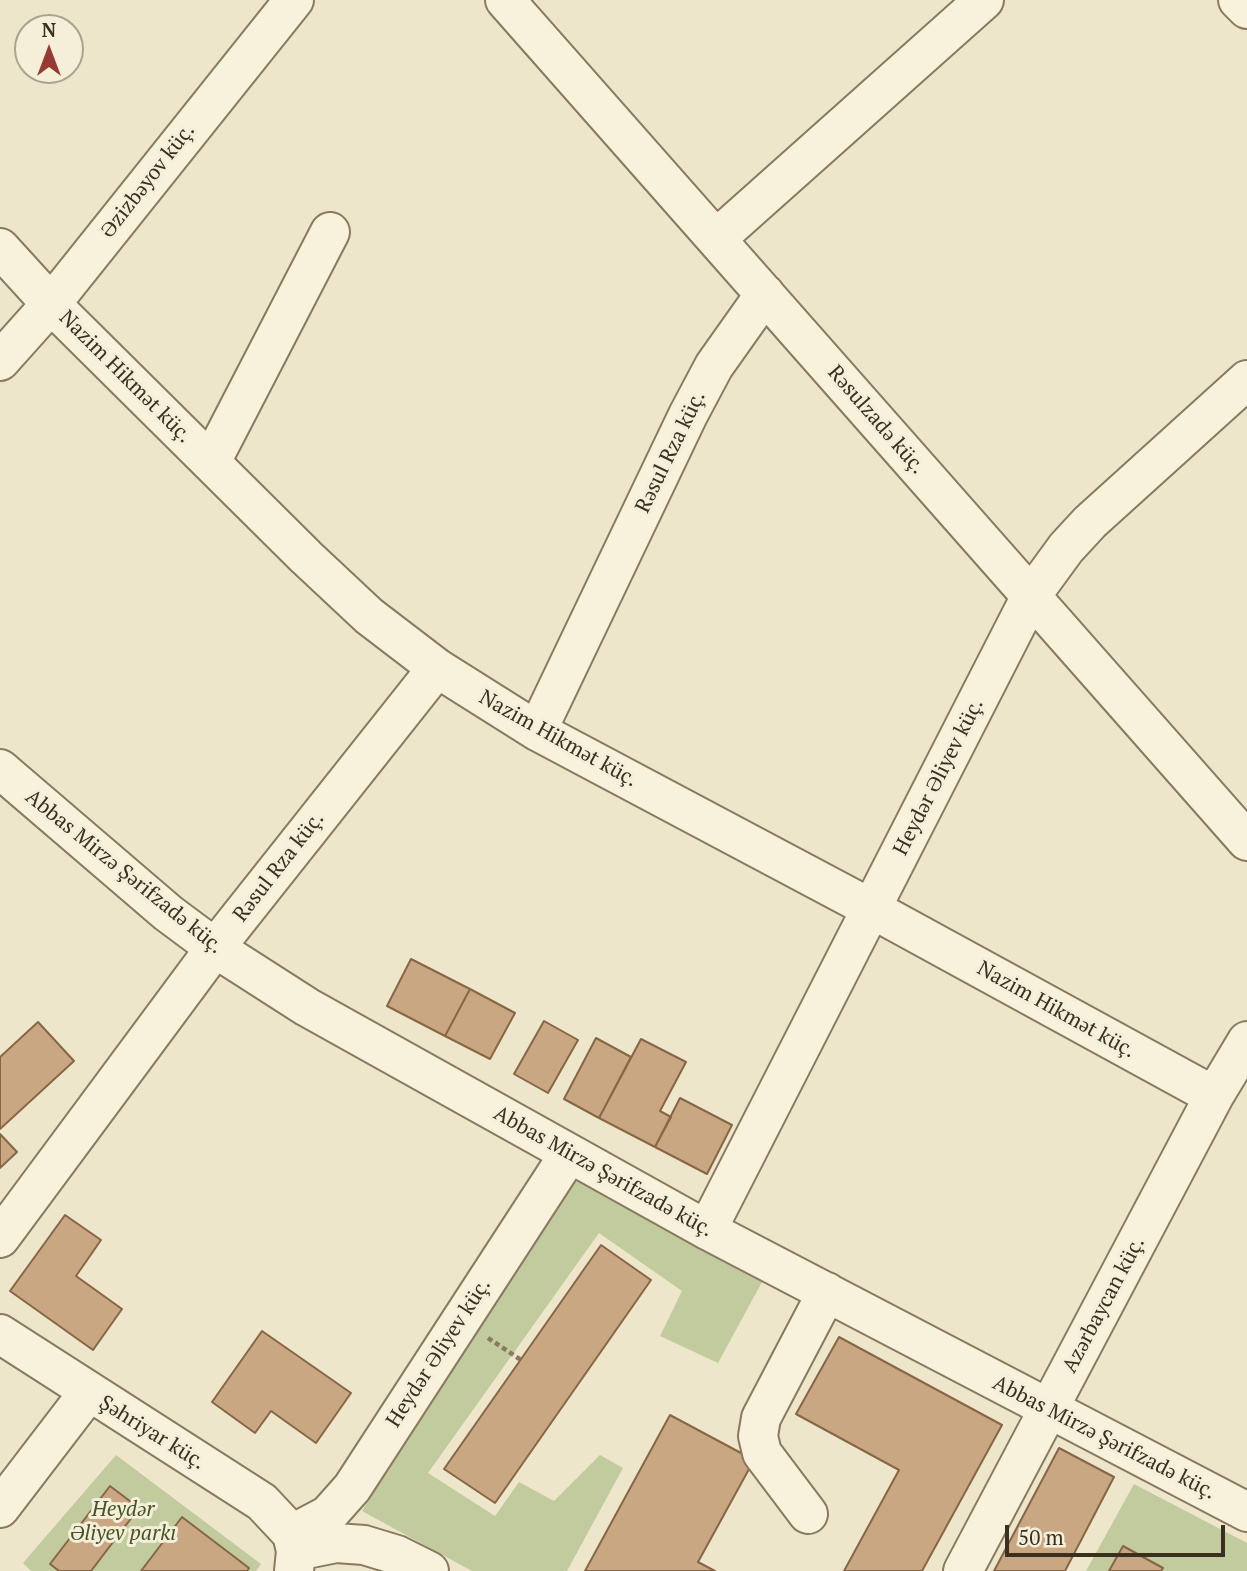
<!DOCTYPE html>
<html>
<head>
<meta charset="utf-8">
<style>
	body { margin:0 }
	#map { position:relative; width:1247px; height:1571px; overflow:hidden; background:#ede6ca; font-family:"PT Serif",serif }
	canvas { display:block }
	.north { position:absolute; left:14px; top:14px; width:70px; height:70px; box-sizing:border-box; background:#f5efd9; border:2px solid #aaa390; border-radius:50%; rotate:0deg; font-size:19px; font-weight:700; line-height:28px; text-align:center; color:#3a3022 }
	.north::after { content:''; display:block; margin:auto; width:24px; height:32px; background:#953b32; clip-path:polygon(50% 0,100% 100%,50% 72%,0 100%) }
	.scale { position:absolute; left:1005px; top:1525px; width:220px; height:32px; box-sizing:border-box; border:4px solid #3a3022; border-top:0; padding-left:9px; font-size:21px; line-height:24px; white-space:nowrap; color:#3a3022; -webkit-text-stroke:5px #f5efd9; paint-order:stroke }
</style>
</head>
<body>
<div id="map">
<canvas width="1247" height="1571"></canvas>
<div class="north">N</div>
<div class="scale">50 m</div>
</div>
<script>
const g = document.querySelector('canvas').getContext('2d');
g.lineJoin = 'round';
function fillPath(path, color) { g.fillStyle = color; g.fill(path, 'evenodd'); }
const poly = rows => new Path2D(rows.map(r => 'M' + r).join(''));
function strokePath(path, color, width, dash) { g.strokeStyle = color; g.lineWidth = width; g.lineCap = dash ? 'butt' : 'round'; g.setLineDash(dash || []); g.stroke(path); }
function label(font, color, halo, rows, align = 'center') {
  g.font = font + ' "PT Serif",serif'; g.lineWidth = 6; g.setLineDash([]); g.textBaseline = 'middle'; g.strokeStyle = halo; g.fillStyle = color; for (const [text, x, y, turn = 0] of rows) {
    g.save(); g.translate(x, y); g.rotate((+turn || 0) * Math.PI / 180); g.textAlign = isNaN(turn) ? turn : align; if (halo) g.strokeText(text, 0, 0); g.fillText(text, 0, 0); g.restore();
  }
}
fillPath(poly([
	[575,1178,762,1282,718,1363,660,1336,682,1291,599,1233,428,1473,495,1516,519,1482,554,1501,600,1455,623,1468,567,1571,472,1571,362,1511],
	[116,1455,261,1564,256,1571,31,1571,23,1563],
	[1134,1484,1247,1543,1247,1571,1086,1571]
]), '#c1cb9e');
const building = poly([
	[411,959,470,989,445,1036,387,1006,411,959],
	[470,989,515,1013,490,1059,445,1036,470,989],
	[544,1021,578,1040,548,1093,514,1074,544,1021],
	[38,1022,74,1061,0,1129,0,1057,38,1022],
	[596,1038,631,1057,599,1118,564,1099,596,1038],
	[641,1039,686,1062,660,1111,671,1117,655,1147,599,1118,641,1039],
	[680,1098,732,1125,707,1174,655,1147,680,1098],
	[0,1134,17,1152,0,1168,0,1134],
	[65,1215,101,1240,76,1276,122,1309,93,1350,10,1291,65,1215],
	[601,1245,651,1280,495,1503,444,1469,601,1245],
	[262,1331,351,1393,316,1443,271,1411,255,1433,212,1402,262,1331],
	[839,1337,1002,1425,922,1571,844,1571,899,1470,796,1414,839,1337],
	[670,1415,754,1460,698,1562,715,1571,585,1571,670,1415],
	[1059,1448,1114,1477,1065,1571,994,1571,1059,1448],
	[110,1486,139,1508,91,1571,59,1571,50,1564,110,1486],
	[182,1517,249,1568,247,1571,141,1571,182,1517],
	[1123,1546,1163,1568,1161,1571,1109,1571,1123,1546]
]);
fillPath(building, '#c9a782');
strokePath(building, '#876646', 2);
const minor = poly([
	[505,0,1247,841],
	[1238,0,1247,9],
	[716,239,984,0],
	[0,248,51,304,306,557,369,616,437,668,537,731,872,909,1214,1096],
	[0,361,51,304,294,0],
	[211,462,330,232],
	[537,731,688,415,714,366,765,294],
	[0,769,168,913,215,948,307,1007,707,1230,1247,1512],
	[707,1230,1031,596,1066,548,1090,522,1247,380],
	[0,1238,215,948,437,668],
	[0,1334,262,1502,292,1534,296,1551,294,1571],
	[0,1508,88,1393],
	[808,1514,762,1453,758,1436,761,1418,827,1292],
	[292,1534,328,1515,352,1488,569,1154],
	[296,1551,336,1543,364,1545,397,1555,429,1571],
	[963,1571,1214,1096,1247,1041]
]);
strokePath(minor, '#897a5f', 42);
strokePath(poly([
	[488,1338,521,1360]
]), '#897a5f', 4.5, [5, 3.5]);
strokePath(minor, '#f8f2dd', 38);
label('21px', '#3a3022', '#f5efd9', [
	["Əzizbəyov küç.",148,181,-52],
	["Nazim Hikmət küç.",125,377,45],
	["Rəsulzadə küç.",876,420,49],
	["Rəsul Rza küç.",671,452,-64],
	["Nazim Hikmət küç.",558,739,29],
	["Heydər Əliyev küç.",939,777,-63],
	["Rəsul Rza küç.",279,867,-52],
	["Abbas Mirzə Şərifzadə küç.",124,872,39],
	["Nazim Hikmət küç.",1056,1010,29],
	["Abbas Mirzə Şərifzadə küç.",603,1172,29],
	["Azərbaycan küç.",1104,1305,-62],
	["Heydər Əliyev küç.",439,1353,-57],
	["Şəhriyar küç.",152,1433,32],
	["Abbas Mirzə Şərifzadə küç.",1104,1438,27]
]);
label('italic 21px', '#465529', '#f5efd9', [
	["Heydər",123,1510],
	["Əliyev parkı",123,1534]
]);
</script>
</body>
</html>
